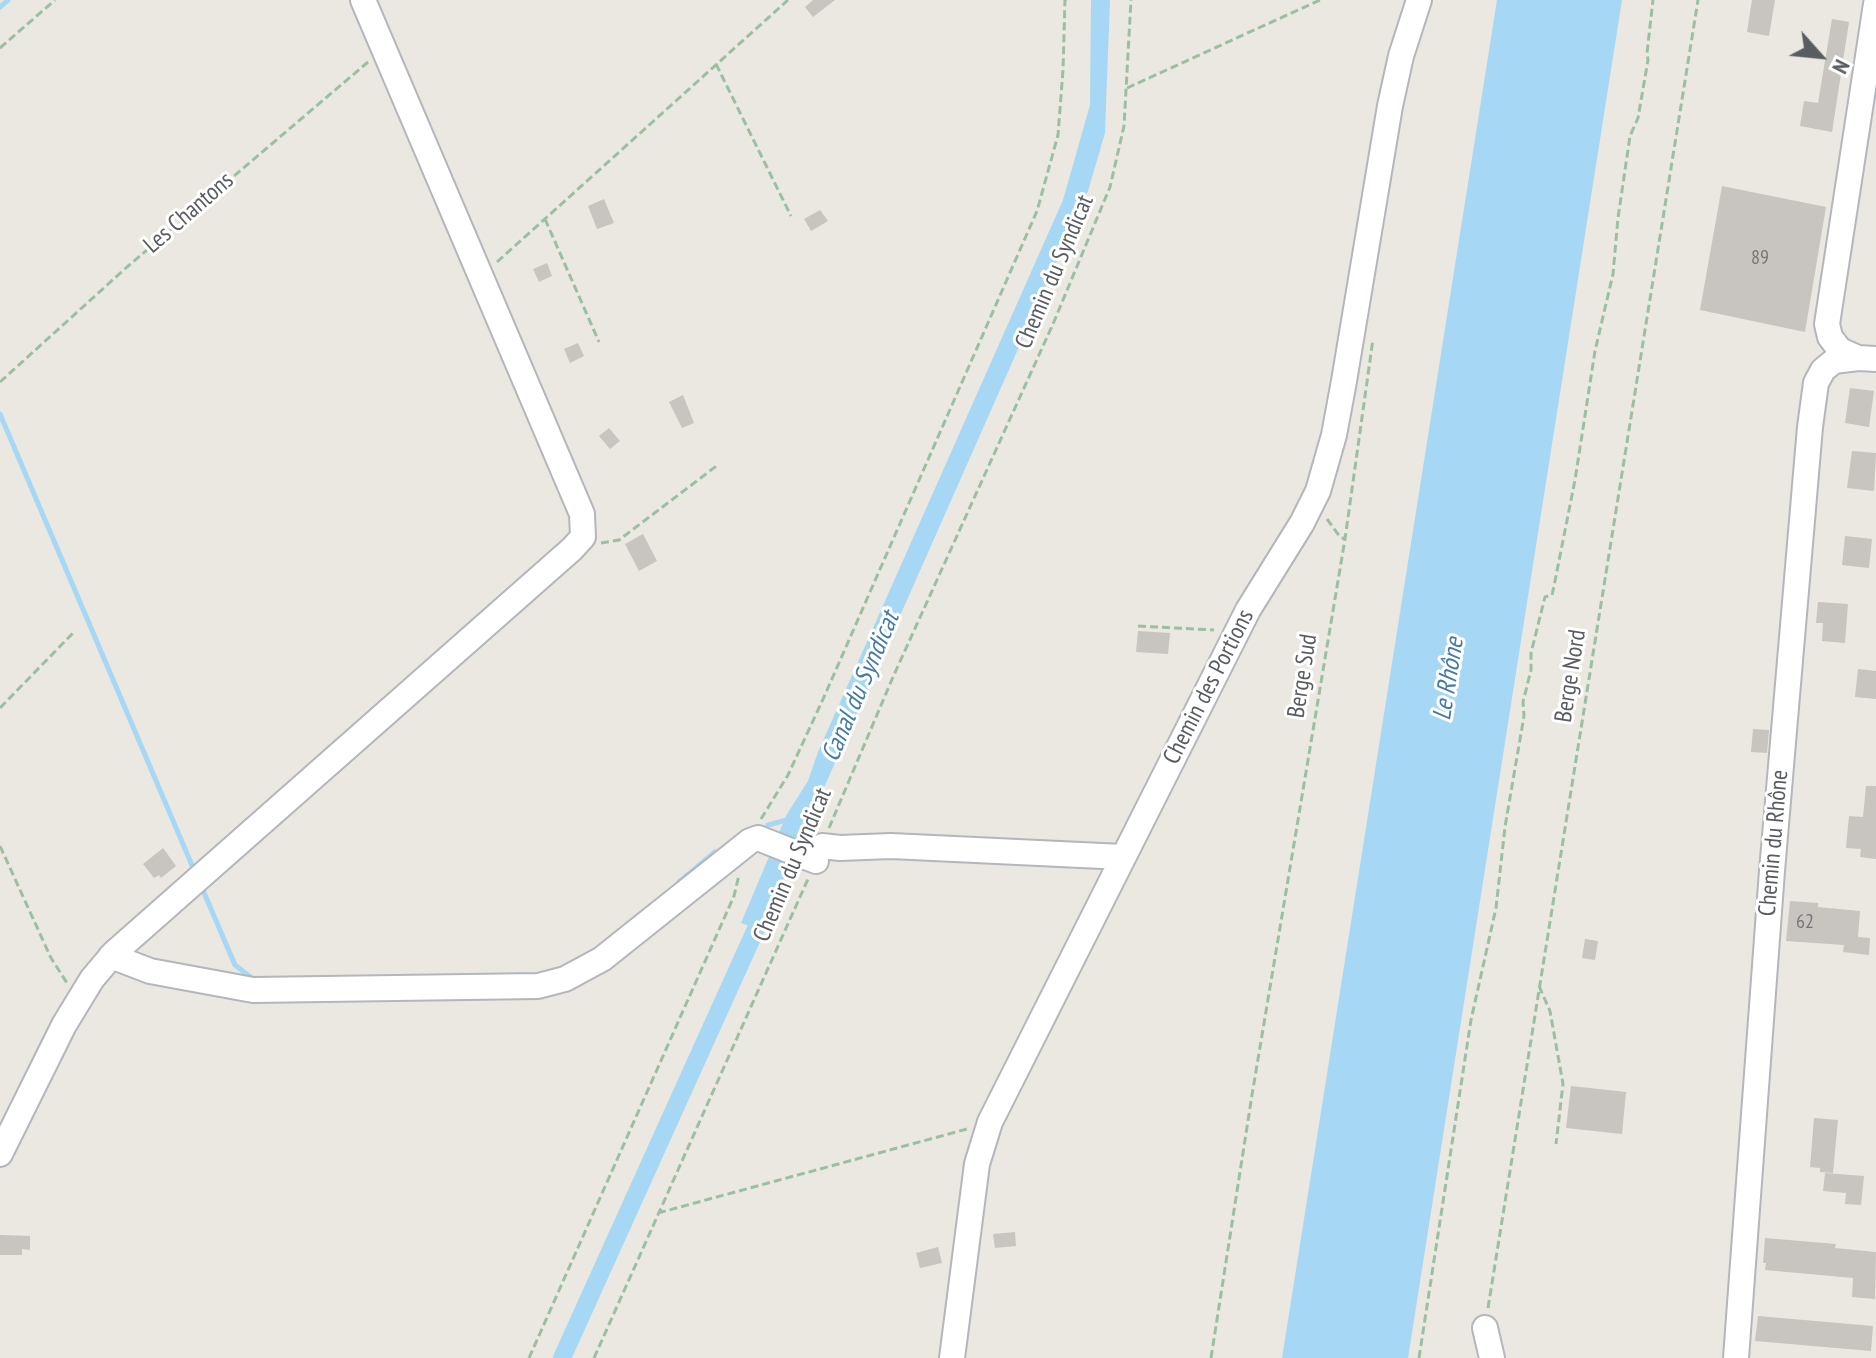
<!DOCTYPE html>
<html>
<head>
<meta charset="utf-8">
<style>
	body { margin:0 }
	#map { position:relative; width:1876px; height:1358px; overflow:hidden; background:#eae8e0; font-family:"PT Sans Narrow",sans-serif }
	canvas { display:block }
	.north { position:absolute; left:1780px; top:16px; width:80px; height:80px; -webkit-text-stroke:6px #fff; paint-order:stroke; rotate:117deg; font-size:22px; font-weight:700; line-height:32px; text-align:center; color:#595c60 }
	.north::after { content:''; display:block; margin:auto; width:28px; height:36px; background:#595c60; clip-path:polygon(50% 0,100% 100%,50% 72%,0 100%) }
</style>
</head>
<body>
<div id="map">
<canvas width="1876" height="1358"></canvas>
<div class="north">N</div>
</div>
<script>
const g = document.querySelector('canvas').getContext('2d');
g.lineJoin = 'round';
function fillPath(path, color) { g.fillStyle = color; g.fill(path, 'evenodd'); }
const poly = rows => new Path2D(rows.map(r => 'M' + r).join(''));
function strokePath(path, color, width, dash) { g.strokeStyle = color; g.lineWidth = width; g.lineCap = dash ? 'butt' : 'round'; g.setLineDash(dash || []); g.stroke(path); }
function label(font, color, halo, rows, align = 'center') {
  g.font = font + ' "PT Sans Narrow",sans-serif'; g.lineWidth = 6; g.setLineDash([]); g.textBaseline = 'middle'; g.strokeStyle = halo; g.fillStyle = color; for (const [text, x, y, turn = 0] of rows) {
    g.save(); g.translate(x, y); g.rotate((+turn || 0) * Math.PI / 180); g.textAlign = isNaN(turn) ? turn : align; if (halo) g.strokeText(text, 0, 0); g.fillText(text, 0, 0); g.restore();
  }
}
fillPath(poly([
	[1091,0,1110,0,1105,133,1088,191,761,930,741,923,787,814,808,781,818,752,1063,200,1090,105],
	[1497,0,1622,0,1408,1358,1282,1358]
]), '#a6d8f5');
strokePath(poly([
	[0,7,8,0],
	[0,414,194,870],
	[768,825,790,819],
	[679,882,715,852],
	[202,888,235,965,253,979]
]), '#a6d8f5', 5);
strokePath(poly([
	[562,1358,765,909]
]), '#a6d8f5', 18);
fillPath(poly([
	[813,0,835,0,813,17,805,7],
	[1752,0,1775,0,1769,36,1747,32],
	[1832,19,1849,22,1832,132,1800,126,1804,101,1818,103],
	[1722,186,1826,207,1805,332,1700,310],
	[604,199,614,223,597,229,588,206],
	[820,210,828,221,811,231,804,219],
	[547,263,552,276,539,282,533,269],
	[578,343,584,356,570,363,564,349],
	[1850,388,1874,391,1869,427,1845,423],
	[683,395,694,423,682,428,669,402],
	[609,428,620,441,610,449,599,436],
	[1852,451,1876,453,1874,491,1847,488],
	[643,534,657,561,639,571,625,544],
	[1845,536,1872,539,1869,568,1842,565],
	[1818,602,1848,604,1845,643,1822,641,1823,623,1816,623],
	[1138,631,1170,633,1168,654,1136,652],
	[1858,669,1876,671,1876,699,1855,697],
	[1753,729,1769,730,1767,753,1751,752],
	[1866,786,1876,786,1876,859,1860,857,1861,849,1846,848,1849,816,1863,817],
	[163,848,176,866,161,878,159,875,154,878,143,864],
	[1790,901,1818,903,1818,907,1860,911,1858,937,1870,938,1869,955,1843,952,1844,945,1786,941],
	[1585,939,1598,941,1595,960,1582,958],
	[1571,1086,1626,1092,1622,1134,1566,1128],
	[1814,1118,1838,1120,1833,1173,1820,1172,1820,1168,1810,1167],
	[1825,1173,1864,1176,1861,1205,1845,1204,1846,1193,1823,1191],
	[1015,1232,1016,1246,995,1248,993,1234],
	[0,1235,30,1236,30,1250,22,1249,22,1255,0,1255],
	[1765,1238,1836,1244,1835,1248,1876,1252,1875,1299,1852,1297,1853,1278,1765,1270,1766,1263,1763,1263],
	[938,1247,942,1263,920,1268,916,1253],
	[1758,1316,1873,1326,1871,1351,1755,1341]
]), '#c8c4c0');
const minor = poly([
	[1876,4,1827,324,1830,337,1840,350,1858,358,1876,359],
	[822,846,840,848,891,846,1123,857],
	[111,956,150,971,253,990,538,986,565,979,602,959,750,841,758,838,816,861],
	[0,1154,64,1025,92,979,114,953,572,549,583,537,582,514,363,0],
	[1485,1328,1492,1358],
	[952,1358,977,1164,990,1122,1248,610,1302,523,1318,491,1334,435,1344,381,1390,106,1401,56,1419,0],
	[1736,1358,1772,871,1810,427,1816,383,1823,370,1834,361,1858,358]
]);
strokePath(minor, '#b3b6ba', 28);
strokePath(poly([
	[0,48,55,0],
	[716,64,791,216],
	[1127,88,1320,0],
	[545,219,599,342],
	[497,262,788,0],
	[0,382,127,267,368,62],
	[1327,519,1340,537,1345,539],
	[601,543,619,540,719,464],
	[1138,626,1214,630],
	[0,708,73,633],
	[761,819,788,775,824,697,1037,211,1058,135,1063,70,1065,0],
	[829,828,893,677,1053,324,1110,187,1124,126,1131,0],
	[0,846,51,958,67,983],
	[1539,986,1550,1011,1563,1084,1556,1144],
	[658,1213,967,1129],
	[1488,1308,1698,0],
	[529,1358,734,896,739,875],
	[594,1358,808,879],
	[1211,1358,1252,1095,1345,539,1373,339],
	[1419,1358,1471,1020,1496,908,1505,827,1524,716,1523,702,1531,670,1531,653,1545,597,1552,595,1554,586,1575,480,1595,351,1613,274,1618,218,1630,136,1638,118,1648,60,1647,53,1653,0]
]), '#9ac0a1', 3, [8, 4]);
strokePath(minor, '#fff', 24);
label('20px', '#757678', null, [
	["89",1760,258],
	["62",1805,922]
]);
label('24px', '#595c60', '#fff', [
	["Les Chantons",189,213,-41],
	["Chemin du Syndicat",1055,272,-67],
	["Berge Sud",1303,676,-81],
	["Berge Nord",1571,676,-81],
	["Chemin des Portions",1209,687,-63],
	["Chemin du Rhône",1774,843,-85],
	["Chemin du Syndicat",793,865,-67]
]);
label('italic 26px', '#467aa5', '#fff', [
	["Le Rhône",1449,679,-81],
	["Canal du Syndicat",861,687,-67]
]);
</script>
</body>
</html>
